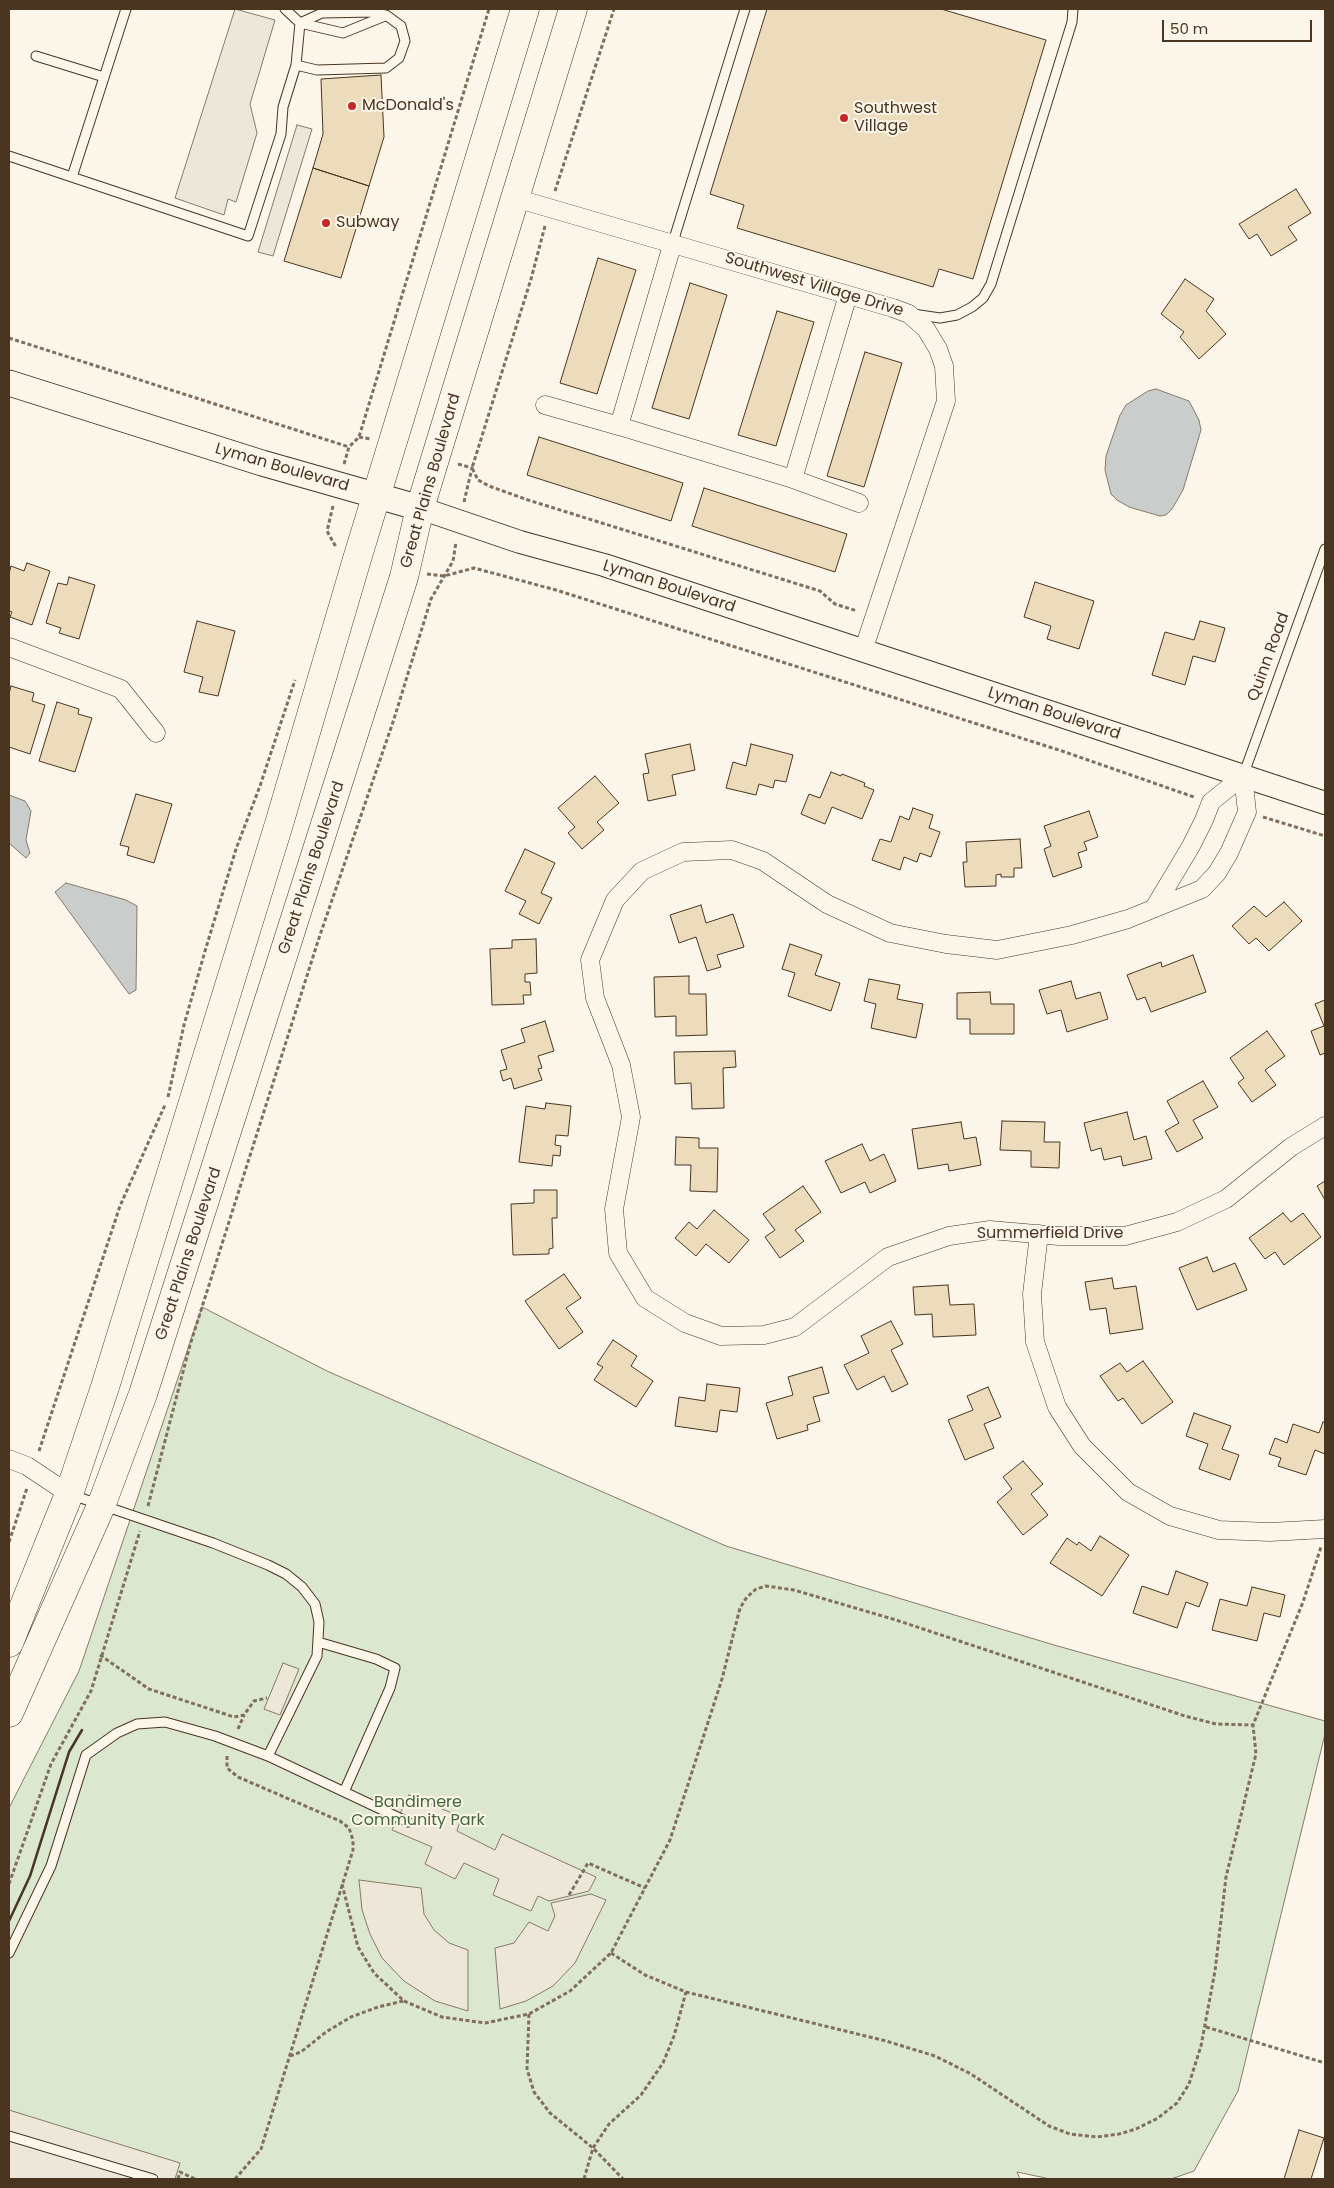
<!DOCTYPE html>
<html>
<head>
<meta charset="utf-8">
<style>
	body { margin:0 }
	#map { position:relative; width:1334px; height:2188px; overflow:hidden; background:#fbf6e9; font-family:Poppins,sans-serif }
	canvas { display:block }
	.frame { position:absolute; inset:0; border:10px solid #4a3520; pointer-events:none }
	.scale { position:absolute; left:1162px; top:20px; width:150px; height:22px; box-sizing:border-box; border:2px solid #4a3520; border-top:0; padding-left:6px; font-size:15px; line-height:18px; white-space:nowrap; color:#4a3520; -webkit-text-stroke:4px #fbf6e9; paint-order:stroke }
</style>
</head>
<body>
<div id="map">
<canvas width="1334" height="2188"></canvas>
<div class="frame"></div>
<div class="scale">50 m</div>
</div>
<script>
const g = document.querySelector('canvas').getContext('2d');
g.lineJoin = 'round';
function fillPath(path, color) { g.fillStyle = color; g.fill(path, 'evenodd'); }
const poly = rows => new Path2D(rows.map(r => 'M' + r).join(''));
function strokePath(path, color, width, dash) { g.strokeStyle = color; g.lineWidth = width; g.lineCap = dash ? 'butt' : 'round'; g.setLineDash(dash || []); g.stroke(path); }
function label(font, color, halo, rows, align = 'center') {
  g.font = font + ' Poppins,sans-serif'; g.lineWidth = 4; g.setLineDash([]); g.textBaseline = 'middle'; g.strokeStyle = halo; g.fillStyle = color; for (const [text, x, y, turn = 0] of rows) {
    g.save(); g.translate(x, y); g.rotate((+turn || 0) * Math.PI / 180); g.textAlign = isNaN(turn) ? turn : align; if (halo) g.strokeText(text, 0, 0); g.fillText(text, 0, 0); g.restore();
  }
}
const green = poly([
	[202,1307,327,1371,726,1546,1054,1645,1325,1721,1325,1734,1238,2091,1194,2171,1171,2179,1050,2179,1017,2172,1020,2179,9,2179,9,1808,79,1671,202,1307]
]);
fillPath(green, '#dce7d0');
strokePath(green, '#887966', 1);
const parking = poly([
	[235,9,275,20,250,104,257,133,236,202,228,199,224,215,175,198,235,9],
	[297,125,312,129,273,256,258,252,297,125],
	[283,1663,299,1669,280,1715,264,1709,283,1663],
	[409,1795,461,1817,457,1831,495,1850,502,1834,596,1877,589,1891,549,1901,538,1896,531,1911,493,1895,499,1879,464,1863,455,1879,425,1864,432,1847,392,1830,409,1795],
	[359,1880,421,1888,424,1914,434,1930,449,1943,468,1950,468,2011,435,2001,404,1981,382,1958,370,1934,362,1910,359,1880],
	[591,1894,606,1900,575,1963,553,1986,526,2001,500,2009,495,1948,514,1943,529,1922,548,1931,555,1916,551,1903,591,1894],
	[9,2110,180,2163,175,2179,9,2179,9,2110]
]);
fillPath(parking, '#ede7d9');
strokePath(parking, '#887966', 1);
const water = poly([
	[1156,389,1189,401,1199,420,1201,430,1183,490,1172,509,1166,515,1160,516,1129,507,1117,500,1111,494,1105,470,1106,456,1120,415,1126,405,1148,391,1156,389],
	[9,795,25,801,31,811,26,840,30,853,26,858,9,843,9,795],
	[66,883,126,900,137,906,136,990,129,994,55,892,66,883]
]);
fillPath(water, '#c9cecd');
strokePath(water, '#887966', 1);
const building = poly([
	[767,9,941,9,1046,40,973,279,939,269,933,287,737,228,744,205,710,194,767,9],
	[381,75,384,137,369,186,313,168,323,134,321,79,381,75],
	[313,168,369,186,341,278,284,261,313,168],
	[1296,189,1311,213,1288,227,1297,240,1271,256,1257,234,1249,239,1239,224,1296,189],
	[598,258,636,270,597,394,560,383,598,258],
	[1185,279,1214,299,1206,311,1226,334,1199,359,1180,337,1184,332,1161,314,1185,279],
	[690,283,727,295,689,419,652,408,690,283],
	[777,311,814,322,776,446,738,435,777,311],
	[865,352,902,363,864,487,827,476,865,352],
	[539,437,683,483,671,521,527,475,539,437],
	[704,488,847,534,835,572,692,526,704,488],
	[27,563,50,571,32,625,10,617,12,612,9,611,9,574,11,566,24,571,27,563],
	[69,577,95,585,79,639,59,633,61,628,46,623,58,583,67,585,69,577],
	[1035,582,1094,601,1079,649,1047,639,1051,626,1024,617,1035,582],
	[197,621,235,631,218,696,199,692,203,677,184,672,197,621],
	[1200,621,1225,628,1215,662,1193,656,1185,685,1152,675,1165,632,1194,640,1200,621],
	[11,686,34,693,32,701,45,705,30,754,9,747,9,694,11,686],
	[57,702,79,709,78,714,92,718,75,772,39,761,57,702],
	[690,744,695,770,672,775,676,795,648,801,643,774,649,773,645,754,690,744],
	[751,744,793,755,786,782,775,780,773,788,759,784,756,795,726,788,733,762,746,766,751,744],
	[831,772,841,776,842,774,865,783,864,786,874,790,862,819,832,807,825,824,801,814,809,794,820,798,831,772],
	[595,776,619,803,597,822,604,830,582,849,568,833,575,827,558,808,595,776],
	[136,794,172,804,154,863,127,855,129,847,120,845,136,794],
	[913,808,933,815,929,828,940,832,931,857,920,853,917,862,904,857,900,870,872,860,880,839,891,842,900,816,909,820,913,808],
	[1089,811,1098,837,1084,842,1087,850,1078,853,1082,867,1053,877,1044,849,1051,846,1044,826,1089,811],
	[1020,839,1022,868,1014,868,1014,877,1001,877,1001,874,996,875,996,886,965,887,963,862,967,862,966,842,1020,839],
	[525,849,555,863,541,893,552,898,539,924,519,914,526,901,505,891,525,849],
	[1284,902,1302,921,1269,951,1256,938,1249,944,1232,926,1254,906,1266,917,1284,902],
	[701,905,706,923,733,914,744,947,717,955,721,967,707,971,696,937,679,943,670,915,701,905],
	[536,939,537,973,525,974,525,982,530,982,531,995,523,995,524,1004,492,1005,490,949,512,948,512,940,536,939],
	[790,944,822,955,815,975,840,983,831,1011,788,996,795,973,782,969,790,944],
	[1193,955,1206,992,1151,1012,1145,997,1137,1000,1127,975,1161,962,1162,967,1193,955],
	[689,976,689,994,706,994,707,1035,676,1036,676,1016,655,1017,654,977,689,976],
	[869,979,900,985,897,999,923,1004,916,1038,871,1028,876,1004,864,1001,869,979],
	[1071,981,1076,999,1100,992,1108,1019,1067,1032,1061,1010,1047,1014,1039,990,1071,981],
	[990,992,991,1004,1014,1004,1014,1034,970,1034,970,1019,957,1019,957,993,990,992],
	[1325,1000,1325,1053,1320,1055,1311,1031,1324,1026,1315,1004,1325,1000],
	[545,1021,554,1051,538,1056,542,1068,538,1069,542,1080,514,1089,511,1078,503,1081,500,1071,507,1069,501,1050,525,1042,521,1029,545,1021],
	[1267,1031,1285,1056,1265,1070,1276,1085,1252,1102,1238,1083,1244,1078,1230,1058,1267,1031],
	[735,1051,736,1067,723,1068,724,1108,692,1109,691,1083,675,1084,674,1052,735,1051],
	[1203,1081,1218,1107,1193,1120,1203,1138,1177,1152,1165,1131,1179,1123,1167,1101,1203,1081],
	[546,1103,571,1106,568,1136,556,1135,555,1145,561,1146,560,1156,553,1155,552,1166,519,1162,526,1106,545,1109,546,1103],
	[1127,1112,1134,1140,1146,1136,1152,1159,1123,1166,1121,1156,1104,1160,1101,1148,1091,1151,1084,1123,1127,1112],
	[1002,1121,1045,1122,1044,1142,1060,1142,1059,1168,1031,1167,1031,1151,1000,1150,1002,1121],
	[961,1122,964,1139,976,1137,981,1165,949,1171,948,1164,918,1169,912,1129,961,1122],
	[676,1137,699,1138,699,1148,718,1148,717,1192,690,1191,691,1165,675,1165,676,1137],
	[862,1144,870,1161,884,1154,896,1181,870,1193,865,1182,841,1193,825,1161,862,1144],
	[1325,1181,1325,1200,1317,1186,1325,1181],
	[803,1186,821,1212,795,1230,804,1241,780,1258,765,1237,775,1230,763,1214,803,1186],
	[534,1190,557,1190,557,1218,552,1218,553,1248,549,1249,549,1254,513,1255,511,1204,534,1203,534,1190],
	[714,1210,749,1240,729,1263,706,1244,696,1256,675,1238,689,1222,697,1229,714,1210],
	[1283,1213,1291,1222,1303,1213,1321,1237,1284,1265,1275,1252,1265,1259,1249,1238,1283,1213],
	[1207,1257,1213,1272,1235,1263,1247,1290,1197,1310,1179,1268,1207,1257],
	[564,1274,581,1298,566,1308,583,1332,559,1349,525,1301,564,1274],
	[1112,1278,1114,1289,1136,1286,1143,1329,1110,1334,1106,1308,1090,1310,1085,1282,1112,1278],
	[948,1285,950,1305,974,1304,976,1335,933,1337,932,1314,915,1315,913,1287,948,1285],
	[891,1321,903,1344,891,1350,908,1384,892,1392,884,1376,857,1390,844,1365,869,1353,861,1336,891,1321],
	[613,1340,637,1356,631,1366,653,1381,636,1407,594,1380,603,1367,597,1364,613,1340],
	[1143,1361,1173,1402,1142,1424,1123,1398,1118,1401,1100,1376,1120,1363,1127,1372,1143,1361],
	[822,1367,829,1393,813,1397,820,1421,807,1425,808,1430,777,1439,766,1403,793,1395,788,1377,822,1367],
	[707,1384,740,1388,737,1412,720,1410,717,1432,675,1426,679,1397,705,1401,707,1384],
	[988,1387,1001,1417,984,1424,994,1448,965,1460,948,1420,973,1410,967,1396,988,1387],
	[1194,1413,1231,1426,1222,1449,1239,1455,1230,1480,1199,1469,1208,1444,1186,1436,1194,1413],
	[1323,1422,1325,1423,1325,1454,1315,1450,1306,1475,1278,1466,1281,1458,1269,1454,1275,1438,1287,1443,1293,1424,1319,1433,1323,1422],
	[1023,1461,1043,1484,1031,1494,1048,1515,1023,1535,997,1502,1012,1489,1003,1477,1023,1461],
	[1100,1536,1129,1555,1102,1596,1050,1563,1067,1538,1077,1545,1079,1542,1091,1551,1100,1536],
	[1176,1571,1208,1583,1199,1607,1186,1602,1177,1628,1133,1613,1142,1586,1168,1595,1176,1571],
	[1252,1587,1285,1595,1280,1617,1264,1613,1257,1641,1212,1630,1220,1599,1247,1606,1252,1587],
	[1299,2130,1324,2138,1311,2179,1284,2179,1299,2130]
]);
fillPath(building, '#ecdcbc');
strokePath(building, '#4a3520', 1);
const service = poly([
	[300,23,343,33,385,16],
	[36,56,104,77],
	[296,65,317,70,386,68,399,58,405,41,401,26,386,15,374,12,322,13,300,23],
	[9,156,248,236,281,134,283,107,296,65,300,23,285,9],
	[72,177,126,9],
	[673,242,745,9],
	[913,314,940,318,957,315,972,307,983,298,991,284,1072,22,1073,9],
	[1243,776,1325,549],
	[72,1495,213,1543,268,1565,286,1574,302,1587,315,1604,319,1622,317,1656,268,1756],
	[318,1642,376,1659,395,1668,390,1688,344,1792],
	[9,1953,51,1866,86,1755,117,1733,137,1724,165,1722,215,1736,268,1756,408,1822],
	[9,2136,153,2179]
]);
const minor = poly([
	[515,198,893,308,909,314,926,329,938,349,944,366,946,401,863,651],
	[673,242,619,426,793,479,848,295],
	[545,405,619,426],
	[793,479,859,503],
	[9,647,121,689,156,733],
	[1243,776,1247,812,1229,853,1217,873,1202,889,1128,919,1072,935,997,950,946,944,890,933,827,904,763,861,732,850,683,852,642,871,615,900,590,960,595,998,621,1065,631,1117,614,1209,618,1253,645,1298,685,1323,721,1336,764,1335,795,1327,888,1257,949,1236,990,1230,1059,1236,1125,1236,1177,1222,1226,1199,1291,1147,1325,1126],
	[1154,908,1191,846,1204,820,1211,802,1243,776],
	[1039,1234,1032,1294,1035,1342,1057,1407,1082,1446,1128,1492,1170,1516,1219,1530,1270,1532,1325,1529],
	[9,1459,27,1466,69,1494]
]);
const tertiary = poly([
	[420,508,520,542,604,565,1325,803]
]);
const secondary = poly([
	[9,383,262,463,420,508]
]);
const primary = poly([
	[9,1643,69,1494,105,1387,279,824,357,559,525,9],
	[9,1713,101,1506,143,1394,404,577,420,508,573,9]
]);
strokePath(service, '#4a3520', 11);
strokePath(minor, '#4a3520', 19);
strokePath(tertiary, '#4a3520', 24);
strokePath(secondary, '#4a3520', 27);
strokePath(primary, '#4a3520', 29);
strokePath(poly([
	[555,191,614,9],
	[545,226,531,279,472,468,478,480,489,486,528,500,820,591,835,604,857,611],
	[9,338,349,447],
	[359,437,371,439],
	[344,464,349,447,359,437,489,9],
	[458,464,472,468,464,502],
	[333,506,327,531,336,547],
	[427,574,444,576,474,568,556,590,1062,751,1194,797],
	[1263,817,1325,836],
	[168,1097,184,1025,205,951,236,849,260,786,295,680],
	[39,1451,120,1206,165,1105],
	[148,1506,190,1345,318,941,394,719,431,599,453,561,456,542],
	[9,1542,27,1488],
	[100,1655,149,1689,234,1717,244,1715,254,1701,267,1698],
	[238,1729,244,1715],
	[227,1756,227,1768,238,1777,340,1821,349,1828,353,1840,353,1850,261,2149,235,2179],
	[9,1884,51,1764,91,1691,140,1531],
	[342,1884,358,1947,374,1973,404,2001,442,2017,485,2023,529,2014,570,1991,611,1953,670,1840,722,1679,740,1608,747,1597,756,1589,766,1586,794,1590,896,1620,1185,1716,1216,1724,1253,1725],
	[569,1895,588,1863,645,1888],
	[611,1953,645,1975,686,1992,886,2041,935,2056,971,2074,1049,2126,1070,2134,1097,2137,1119,2134,1136,2129,1158,2118,1177,2103,1189,2084,1201,2046,1215,1971,1226,1877,1256,1754,1253,1725,1303,1602,1321,1547],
	[529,2014,527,2069,534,2092,550,2113,593,2148,623,2179],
	[1206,2027,1325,2063],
	[290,2056,301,2052,326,2032,351,2017,378,2007,403,2001],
	[178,2179,180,2172,195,2179],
	[584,2179,593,2148,609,2124,641,2095,663,2063,674,2036,686,1992]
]), '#7f6f5c', 3, [4, 2.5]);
strokePath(service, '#fbf6e9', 9);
strokePath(minor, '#fbf6e9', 18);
strokePath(tertiary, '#fbf6e9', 22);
strokePath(secondary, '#fbf6e9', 25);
strokePath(primary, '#fbf6e9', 28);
strokePath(poly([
	[9,1921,30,1876,69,1752,82,1730]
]), '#4a3520', 2.5);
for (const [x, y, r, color] of [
	[352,106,5,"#c62828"],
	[844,118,5,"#c62828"],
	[326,223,5,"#c62828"]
]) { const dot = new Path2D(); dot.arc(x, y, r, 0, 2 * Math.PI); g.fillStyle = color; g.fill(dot); strokePath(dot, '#fbf6e9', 2); }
label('16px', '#4a3520', '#fbf6e9', [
	["McDonald's",362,106],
	["Southwest",854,109],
	["Village",854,127],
	["Subway",336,223]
], 'left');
label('16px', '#4a3520', '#fbf6e9', [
	["Southwest Village Drive",814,285,17],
	["Lyman Boulevard",282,468,16],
	["Great Plains Boulevard",431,481,-74],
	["Lyman Boulevard",669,587,18],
	["Quinn Road",1269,657,-70],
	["Lyman Boulevard",1054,714,18],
	["Great Plains Boulevard",312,868,-72],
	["Summerfield Drive",1050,1234],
	["Great Plains Boulevard",189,1254,-72]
]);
label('16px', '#436837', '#fbf6e9', [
	["Bandimere",418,1803],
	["Community Park",418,1821]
]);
</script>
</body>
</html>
